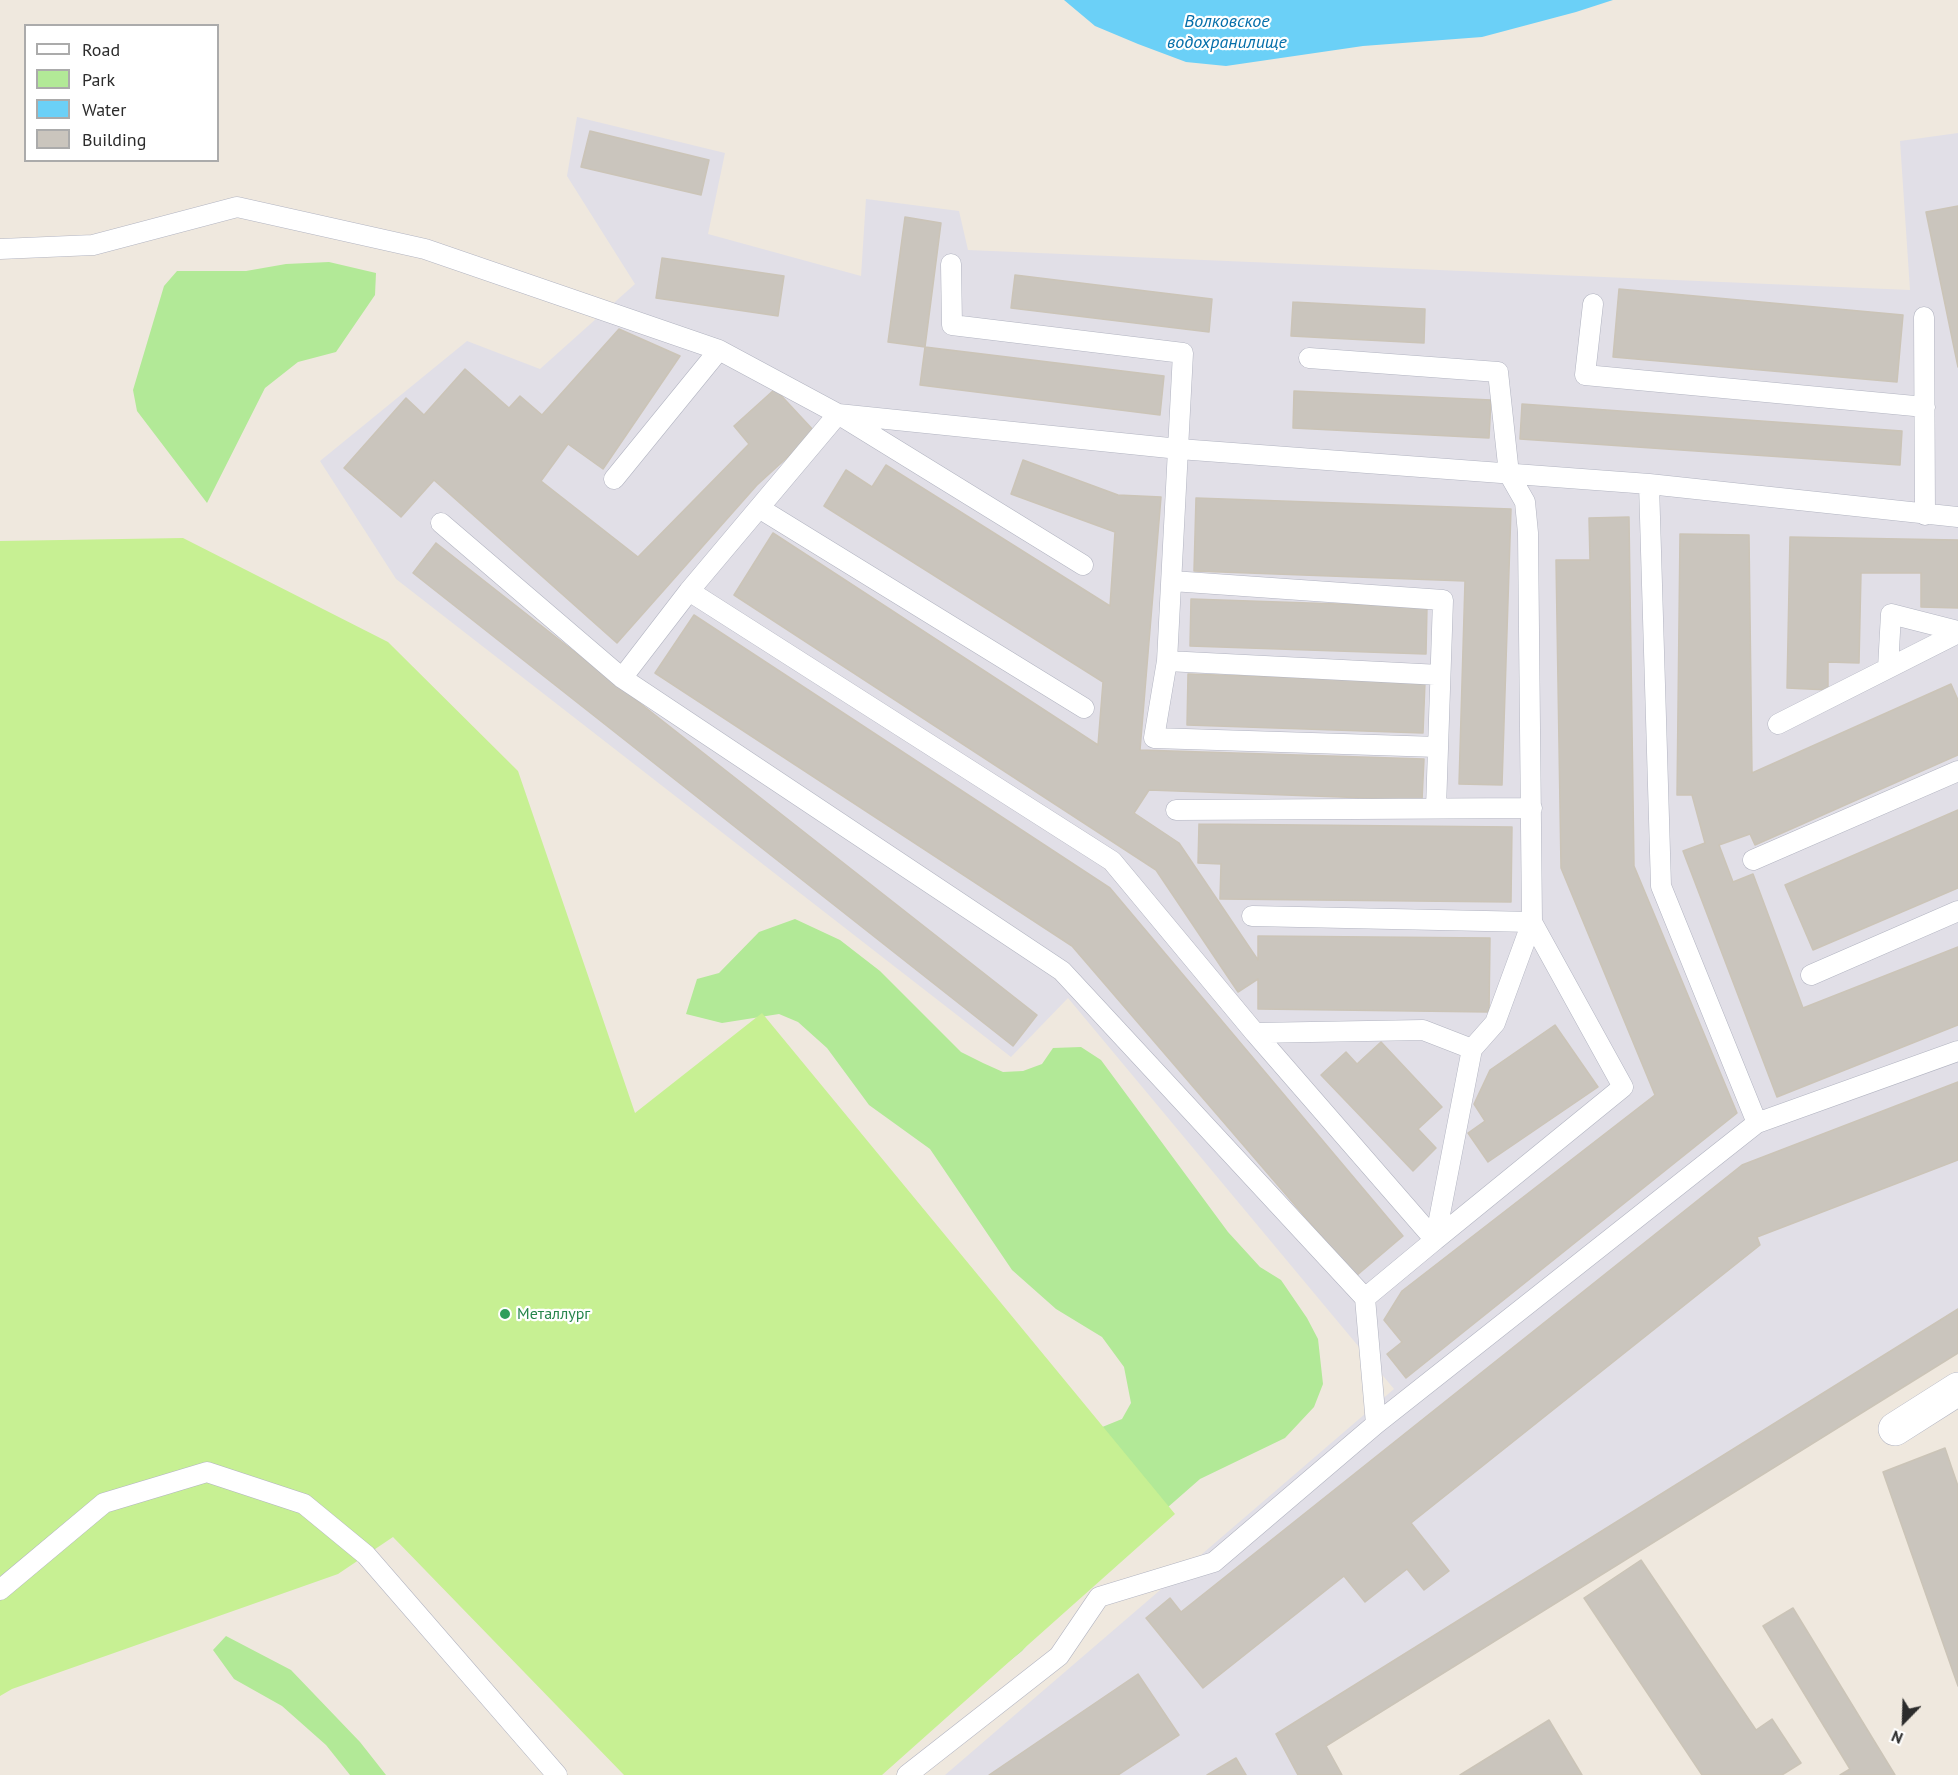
<!DOCTYPE html>
<html>
<head>
<meta charset="utf-8">
<style>
	body { margin:0 }
	#map { position:relative; width:1958px; height:1775px; overflow:hidden; background:#efe8de; font-family:"PT Sans",sans-serif }
	canvas { display:block }
	.legend { position:absolute; left:24px; top:24px; width:195px; height:138px; box-sizing:border-box; background:#fff; border:2px solid #ababab; margin:0; padding:8px 10px; list-style:none; font-size:18px; color:#2c2c2c }
	.legend li { display:flex; align-items:center; gap:12px; height:30px }
	.legend b { width:30px; border:2px solid #ababab }
	.north { position:absolute; left:1874px; top:1691px; width:60px; height:60px; -webkit-text-stroke:4px #fff; paint-order:stroke; rotate:203deg; font-size:16px; font-weight:700; line-height:24px; text-align:center; color:#2c2c2c }
	.north::after { content:''; display:block; margin:auto; width:21px; height:27px; background:#2c2c2c; clip-path:polygon(50% 0,100% 100%,50% 72%,0 100%) }
</style>
</head>
<body>
<div id="map">
<canvas width="1958" height="1775"></canvas>
<ul class="legend">
<li><b style="height:8px;background:#fff"></b>Road</li>
<li><b style="height:16px;background:#b2e997"></b>Park</li>
<li><b style="height:16px;background:#6bd0f7"></b>Water</li>
<li><b style="height:16px;background:#cac5bd"></b>Building</li>
</ul>
<div class="north">N</div>
</div>
<script>
const g = document.querySelector('canvas').getContext('2d');
g.lineJoin = 'round';
function fillPath(path, color) { g.fillStyle = color; g.fill(path, 'evenodd'); }
const poly = rows => new Path2D(rows.map(r => 'M' + r).join(''));
function strokePath(path, color, width, dash) { g.strokeStyle = color; g.lineWidth = width; g.lineCap = dash ? 'butt' : 'round'; g.setLineDash(dash || []); g.stroke(path); }
function label(font, color, halo, rows, align = 'center') {
  g.font = font + ' "PT Sans",sans-serif'; g.lineWidth = 4.5; g.setLineDash([]); g.textBaseline = 'middle'; g.strokeStyle = halo; g.fillStyle = color; for (const [text, x, y, turn = 0] of rows) {
    g.save(); g.translate(x, y); g.rotate((+turn || 0) * Math.PI / 180); g.textAlign = isNaN(turn) ? turn : align; if (halo) g.strokeText(text, 0, 0); g.fillText(text, 0, 0); g.restore();
  }
}
fillPath(poly([
	[577,117,725,153,708,234,861,276,866,199,959,211,968,250,1910,290,1900,141,1958,133,1958,1353,1327,1746,1342,1775,945,1775,1394,1389,1068,998,1011,1057,396,579,320,461,467,341,540,369,635,284,567,176]
]), '#e1dfe7');
fillPath(poly([
	[329,262,376,273,375,295,336,352,298,362,265,388,207,503,137,411,133,390,164,286,177,271,246,271,286,264],
	[795,919,840,940,880,971,961,1052,983,1063,1003,1072,1023,1071,1042,1064,1053,1048,1081,1047,1101,1060,1228,1232,1260,1267,1281,1280,1307,1318,1318,1339,1323,1384,1314,1407,1285,1438,1200,1479,1078,1586,1022,1651,941,1716,1085,1434,1122,1419,1131,1403,1124,1367,1102,1337,1056,1309,1012,1270,930,1149,869,1105,827,1048,798,1022,779,1014,722,1023,686,1014,697,979,719,973,759,932],
	[226,1636,291,1670,360,1742,386,1775,350,1775,326,1745,282,1706,234,1679,213,1650]
]), '#b2e997');
fillPath(poly([
	[183,538,388,642,518,771,635,1113,762,1013,1175,1514,882,1775,624,1775,393,1537,338,1574,12,1689,0,1696,0,541]
]), '#c7f093');
fillPath(poly([
	[1064,0,1613,0,1576,12,1482,37,1363,46,1226,66,1186,62,1138,44,1095,26]
]), '#6bd0f7');
const building = poly([
	[590,131,709,160,701,195,581,167,590,131],
	[1958,206,1958,367,1926,212,1958,206],
	[905,217,941,223,925,347,888,342,905,217],
	[662,258,784,276,778,316,656,298,662,258],
	[1015,275,1212,299,1209,332,1011,308,1015,275],
	[1619,289,1903,315,1897,382,1613,357,1619,289],
	[1293,302,1425,309,1424,343,1291,336,1293,302],
	[619,329,680,356,603,469,568,444,541,481,638,557,749,444,734,426,775,389,815,432,757,485,617,643,434,480,401,517,344,468,406,398,424,415,465,369,509,408,520,396,542,415,619,329],
	[925,347,1164,376,1160,415,920,385,925,347],
	[1294,391,1491,400,1489,438,1293,428,1294,391],
	[1522,404,1902,431,1900,465,1520,439,1522,404],
	[1023,460,1118,495,1161,497,1140,750,1424,759,1422,800,1149,790,1134,813,1179,843,1258,960,1258,936,1490,938,1489,1012,1258,1009,1258,979,1238,992,1156,870,734,595,773,533,1098,745,1103,682,824,506,846,470,872,487,886,465,1110,606,1115,532,1011,494,1023,460],
	[1196,498,1511,509,1502,785,1459,784,1465,581,1194,571,1196,498],
	[1629,517,1634,866,1737,1113,1406,1378,1387,1354,1402,1342,1384,1320,1402,1291,1655,1095,1561,868,1556,560,1590,560,1589,518,1629,517],
	[1680,534,1749,535,1752,773,1951,684,1958,700,1958,755,1755,845,1750,834,1719,845,1733,882,1753,874,1803,1008,1958,947,1958,1025,1777,1097,1683,851,1705,843,1692,795,1677,795,1680,534],
	[1790,537,1958,540,1958,608,1921,607,1921,573,1861,573,1859,663,1828,662,1828,690,1787,688,1790,537],
	[436,543,1037,1015,1013,1046,413,573,436,543],
	[1191,599,1427,607,1426,654,1190,646,1191,599],
	[694,615,1110,888,1403,1236,1356,1276,1072,946,655,673,694,615],
	[1188,674,1425,682,1423,733,1187,725,1188,674],
	[1958,810,1958,888,1813,950,1785,885,1958,810],
	[1199,824,1512,827,1511,902,1220,899,1221,864,1198,863,1199,824],
	[1555,1025,1598,1087,1488,1162,1468,1133,1485,1121,1474,1104,1490,1070,1555,1025],
	[1381,1042,1442,1107,1418,1129,1436,1148,1413,1171,1321,1075,1346,1052,1357,1064,1381,1042],
	[1958,1082,1958,1160,1757,1237,1760,1245,1411,1523,1449,1571,1424,1590,1407,1569,1365,1602,1344,1576,1203,1688,1146,1618,1170,1598,1181,1612,1742,1165,1958,1082],
	[1958,1309,1958,1353,1326,1746,1342,1775,1298,1775,1276,1734,1958,1309],
	[1945,1448,1958,1486,1958,1686,1883,1472,1945,1448],
	[1641,1560,1756,1730,1772,1719,1801,1763,1782,1775,1702,1775,1584,1598,1641,1560],
	[1793,1608,1895,1775,1840,1775,1850,1769,1763,1626,1793,1608],
	[1138,1674,1179,1735,1118,1775,989,1775,1138,1674],
	[1549,1720,1582,1775,1460,1775,1549,1720],
	[1236,1758,1246,1775,1207,1775,1236,1758]
]);
fillPath(building, '#cac5bd');
strokePath(building, '#cbc4b7', 1.5);
const lane = poly([
	[0,249,93,245,237,207,425,249,719,350],
	[951,264,952,325,1183,353,1167,661,1154,738,1438,747],
	[1593,304,1585,375,1925,407],
	[1924,317,1925,515],
	[1309,358,1498,372,1509,474,1525,502,1528,533,1532,922,1495,1023,1472,1049,1435,1240,1365,1298,1376,1424],
	[614,479,719,350,838,414,1083,565],
	[1649,484,1661,886,1757,1123],
	[759,508,1084,708],
	[441,523,622,678,1062,971,1365,1298],
	[1172,581,1443,600,1436,808],
	[689,591,838,414,1179,449,1649,484,1958,517],
	[1167,661,1440,675],
	[1888,668,1891,614,1958,631],
	[622,678,689,591,1112,861,1255,1033,1435,1240,1623,1087,1532,922,1252,916],
	[1778,724,1958,633],
	[1176,810,1532,808],
	[1753,860,1958,771],
	[1811,975,1958,911],
	[1255,1033,1423,1030,1472,1049],
	[0,1590,104,1503,207,1472,304,1504,366,1555,557,1775],
	[907,1775,1059,1656,1099,1597,1214,1562,1376,1424,1757,1123,1958,1051]
]);
const street = poly([
	[1895,1429,1958,1389]
]);
strokePath(lane, '#b2b4c1', 21);
strokePath(street, '#b2b4c1', 34);
strokePath(lane, '#fff', 20);
strokePath(street, '#fff', 33);
for (const [x, y, r, color] of [
	[505,1314,6,"#2e9e5b"]
]) { const dot = new Path2D(); dot.arc(x, y, r, 0, 2 * Math.PI); g.fillStyle = color; g.fill(dot); strokePath(dot, '#fff', 2); }
label('16px', '#27864d', '#fff', [
	["Металлург",517,1314]
], 'left');
label('italic 18px', '#046ea9', '#fff', [
	["Волковское",1227,22],
	["водохранилище",1227,43]
]);
</script>
</body>
</html>
